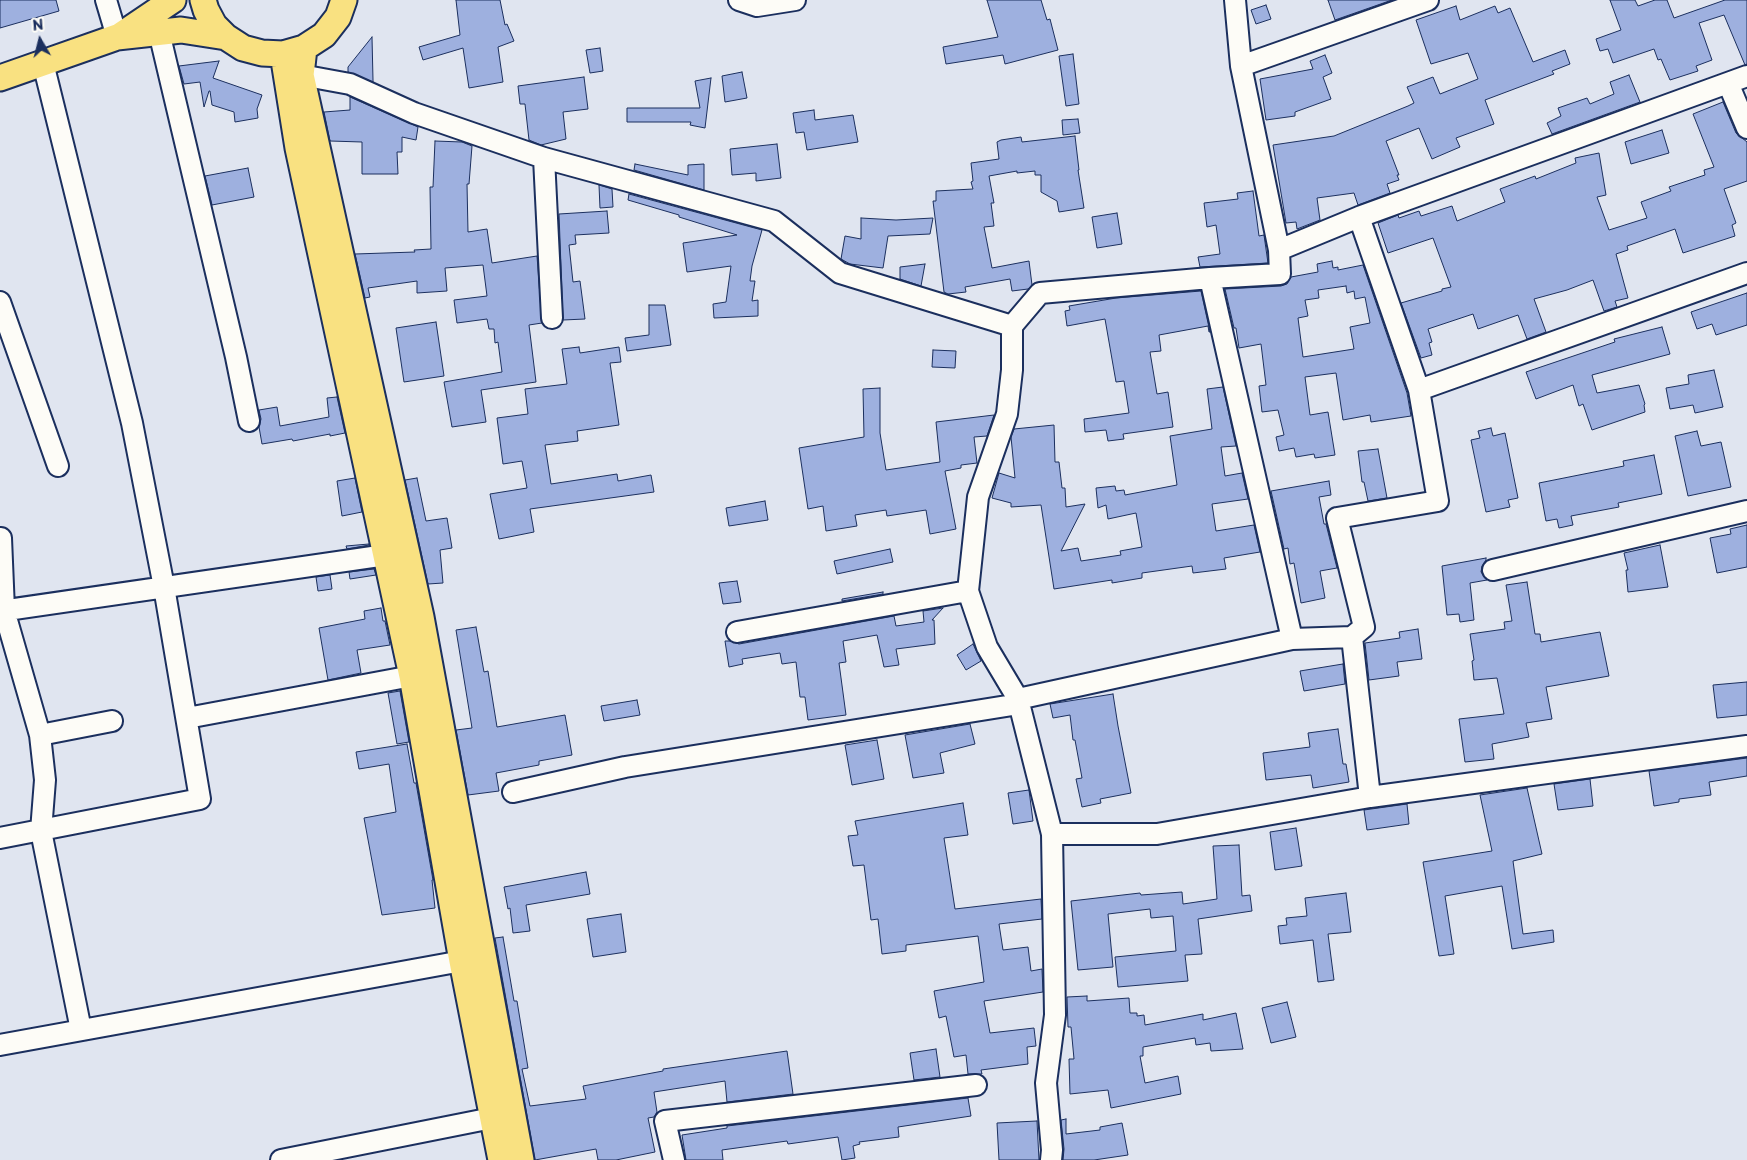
<!DOCTYPE html>
<html>
<head>
<meta charset="utf-8">
<style>
	body { margin:0 }
	#map { position:relative; width:1747px; height:1160px; overflow:hidden; background:#e0e5f0; font-family:"Playpen Sans",sans-serif }
	canvas { display:block }
	.north { position:absolute; left:15px; top:15px; width:50px; height:50px; -webkit-text-stroke:4px #fdfcf7; paint-order:stroke; rotate:352deg; font-size:14px; font-weight:700; line-height:20px; text-align:center; color:#1b2f5e }
	.north::after { content:''; display:block; margin:auto; width:18px; height:22px; background:#1b2f5e; clip-path:polygon(50% 0,100% 100%,50% 72%,0 100%) }
</style>
</head>
<body>
<div id="map">
<canvas width="1747" height="1160"></canvas>
<div class="north">N</div>
</div>
<script>
const g = document.querySelector('canvas').getContext('2d');
g.lineJoin = 'round';
function fillPath(path, color) { g.fillStyle = color; g.fill(path, 'evenodd'); }
const poly = rows => new Path2D(rows.map(r => 'M' + r).join(''));
function strokePath(path, color, width, dash) { g.strokeStyle = color; g.lineWidth = width; g.lineCap = dash ? 'butt' : 'round'; g.setLineDash(dash || []); g.stroke(path); }
const building = poly([
	[0,0,56,0,59,11,0,28,0,0],
	[456,0,500,0,505,25,507,24,514,41,498,47,503,82,469,88,463,48,423,60,419,47,460,35,456,0],
	[987,0,1041,0,1047,20,1050,19,1058,50,1005,64,1003,55,946,64,943,47,998,37,987,0],
	[1328,0,1392,0,1335,20,1328,0],
	[1610,0,1635,0,1638,6,1655,0,1667,0,1674,18,1725,0,1747,0,1747,64,1745,65,1724,15,1699,23,1712,60,1696,66,1698,71,1670,80,1661,59,1658,60,1654,49,1613,63,1608,49,1600,51,1596,39,1621,30,1610,0],
	[1266,5,1271,19,1256,24,1251,10,1266,5],
	[1456,6,1460,20,1495,6,1498,13,1510,8,1533,62,1565,50,1570,64,1552,71,1554,74,1485,100,1494,124,1456,138,1460,147,1432,159,1419,128,1386,141,1399,175,1397,175,1399,180,1387,184,1390,193,1358,205,1354,193,1317,198,1320,220,1297,229,1296,222,1286,223,1273,145,1334,136,1408,106,1414,103,1407,87,1433,77,1440,94,1478,79,1468,53,1431,64,1416,20,1456,6],
	[372,37,373,80,373,82,348,72,348,67,372,37],
	[600,48,603,71,590,73,586,50,600,48],
	[1073,54,1079,104,1066,106,1059,56,1073,54],
	[1325,55,1332,73,1323,77,1331,99,1295,112,1295,116,1266,120,1260,79,1313,69,1310,61,1325,55],
	[219,61,213,78,262,95,257,109,258,118,235,122,234,112,212,105,210,91,209,91,204,107,200,82,184,84,179,66,219,61],
	[742,72,747,98,725,102,722,76,742,72],
	[1629,75,1640,102,1552,134,1547,123,1561,116,1558,108,1587,98,1590,104,1614,94,1610,82,1629,75],
	[584,77,588,109,563,112,566,139,541,145,529,140,525,104,520,104,518,86,584,77],
	[711,78,705,128,690,125,691,122,627,122,627,108,700,108,695,81,711,78],
	[350,97,418,127,416,140,402,137,402,152,397,152,398,174,362,174,362,142,330,141,324,112,350,110,350,97],
	[1723,102,1736,133,1747,142,1747,181,1724,189,1736,223,1732,225,1735,236,1683,253,1675,229,1627,246,1628,250,1616,254,1628,298,1615,301,1617,307,1604,311,1593,280,1567,290,1534,299,1546,332,1527,339,1518,315,1478,329,1473,314,1428,329,1432,342,1429,343,1432,355,1421,358,1401,303,1442,291,1442,289,1451,287,1433,238,1388,253,1378,223,1398,215,1399,218,1419,211,1421,216,1452,206,1457,221,1505,202,1500,189,1535,176,1536,179,1576,163,1575,158,1599,153,1606,195,1597,197,1609,230,1647,218,1641,202,1671,191,1669,187,1705,175,1704,170,1714,167,1693,114,1723,102],
	[814,110,815,120,853,115,858,142,807,150,804,132,796,133,793,113,814,110],
	[1078,119,1080,133,1063,135,1062,120,1078,119],
	[1662,130,1669,153,1631,164,1625,142,1662,130],
	[1075,136,1079,170,1078,170,1084,208,1059,212,1057,201,1041,192,1041,175,1035,175,1035,171,1017,173,1017,171,989,176,994,203,991,203,994,226,984,227,992,268,1029,261,1032,285,1028,289,1012,291,1010,279,965,287,966,292,948,294,944,292,933,201,936,201,936,191,973,189,971,182,973,181,971,163,999,159,997,142,1001,140,1021,137,1022,142,1075,136],
	[435,141,462,142,472,146,469,184,467,184,468,232,487,229,492,263,537,256,542,323,529,325,536,382,481,390,486,422,452,427,444,382,502,372,498,342,495,343,494,329,489,329,487,319,457,323,454,300,487,296,483,265,445,268,447,291,417,293,417,281,368,288,370,297,365,298,355,254,415,252,414,250,431,249,430,187,433,187,435,141],
	[777,144,781,178,756,181,756,173,732,175,730,149,777,144],
	[635,164,688,175,688,165,704,164,704,190,634,170,635,164],
	[248,168,254,197,212,205,205,176,248,168],
	[599,185,612,189,613,207,600,208,599,185],
	[1253,191,1259,236,1264,235,1268,263,1200,267,1198,257,1220,254,1216,225,1207,227,1204,203,1238,199,1237,193,1253,191],
	[629,194,762,230,752,266,750,281,755,281,752,301,758,300,758,316,714,318,713,304,726,302,731,266,687,272,683,243,737,235,679,217,679,215,628,200,629,194],
	[607,211,609,233,575,235,576,244,569,245,573,282,580,281,585,319,563,320,559,214,607,211],
	[1117,213,1122,244,1097,248,1092,217,1117,213],
	[861,218,896,220,933,218,930,234,888,236,883,268,850,264,841,259,845,236,861,239,861,218],
	[1332,261,1333,268,1338,267,1338,270,1363,265,1407,393,1411,416,1371,422,1370,415,1343,420,1336,373,1305,377,1310,415,1328,412,1335,455,1315,458,1314,454,1296,457,1294,448,1279,451,1276,437,1284,435,1278,410,1262,412,1259,386,1266,385,1261,344,1239,348,1236,328,1234,328,1225,289,1281,286,1287,284,1291,277,1318,272,1317,264,1332,261],
	[1346,286,1347,293,1354,291,1355,299,1365,297,1370,323,1350,327,1354,349,1303,357,1298,318,1308,316,1305,300,1319,298,1318,290,1346,286],
	[925,264,921,286,900,279,900,267,925,264],
	[1201,291,1210,332,1209,332,1208,326,1159,335,1161,351,1150,352,1157,394,1168,392,1173,427,1123,434,1124,439,1108,441,1106,430,1085,432,1084,419,1129,413,1124,381,1116,382,1105,319,1067,326,1065,311,1070,310,1069,306,1116,298,1201,291],
	[1747,293,1747,325,1716,335,1712,324,1697,329,1691,312,1747,293],
	[649,305,665,305,671,345,627,351,625,338,649,335,649,305],
	[436,322,444,376,404,382,396,328,436,322],
	[1662,327,1670,354,1592,375,1597,393,1639,385,1645,404,1644,405,1645,412,1592,430,1583,404,1579,406,1573,385,1536,399,1526,372,1615,342,1614,339,1662,327],
	[579,347,580,353,619,347,621,362,610,363,619,425,577,431,578,441,545,445,551,484,617,474,618,481,651,475,654,492,530,509,534,532,499,539,490,494,527,488,522,461,503,464,497,418,528,414,525,389,567,384,562,349,579,347],
	[933,350,956,351,955,368,932,367,933,350],
	[1714,370,1723,407,1695,413,1693,405,1670,409,1666,388,1689,384,1688,375,1714,370],
	[1223,387,1236,446,1221,447,1225,476,1242,473,1248,499,1212,504,1216,531,1254,525,1260,552,1224,558,1226,569,1193,573,1192,566,1142,573,1142,578,1112,583,1112,580,1054,589,1041,505,1011,507,1011,503,992,498,999,473,1015,478,1011,437,1014,429,1054,425,1055,462,1059,462,1062,488,1065,488,1066,507,1085,504,1061,551,1078,548,1081,561,1121,555,1120,551,1142,547,1136,513,1108,519,1106,505,1098,508,1096,488,1115,486,1116,491,1124,490,1125,495,1177,485,1170,436,1212,429,1207,389,1223,387],
	[880,388,880,433,886,470,940,462,936,422,994,415,987,436,974,437,977,463,961,465,961,468,945,471,956,529,930,534,926,510,887,516,886,510,855,515,857,526,826,531,823,506,808,509,799,448,864,437,863,389,880,388],
	[337,397,345,433,330,436,330,434,293,441,292,439,262,444,259,427,261,419,259,410,277,407,280,426,329,417,327,398,337,397],
	[1491,428,1493,436,1505,433,1518,498,1508,500,1510,507,1486,512,1471,440,1480,438,1478,431,1491,428],
	[1697,431,1701,446,1721,442,1731,487,1688,496,1675,436,1697,431],
	[1378,449,1387,498,1368,501,1364,482,1362,482,1358,451,1378,449],
	[1654,455,1662,494,1618,503,1619,507,1571,516,1573,525,1559,528,1557,519,1546,521,1539,483,1624,466,1623,461,1654,455],
	[355,478,362,512,342,516,337,481,355,478],
	[417,478,426,521,447,518,452,548,440,550,443,583,428,584,405,480,417,478],
	[1329,481,1331,495,1319,497,1324,524,1326,524,1337,568,1320,571,1325,598,1301,603,1294,563,1290,564,1288,548,1284,549,1271,491,1329,481],
	[765,501,768,520,729,526,726,508,765,501],
	[1747,525,1747,567,1717,573,1710,538,1731,534,1730,529,1747,525],
	[369,544,369,545,347,549,346,546,369,544],
	[1660,545,1668,587,1628,592,1626,570,1628,570,1624,553,1660,545],
	[890,549,893,562,837,574,834,561,890,549],
	[1486,558,1486,560,1482,566,1481,572,1487,580,1470,583,1474,620,1460,622,1459,614,1447,615,1442,566,1486,558],
	[374,569,376,575,350,579,349,572,374,569],
	[330,575,332,589,318,591,316,577,330,575],
	[737,581,741,602,723,604,719,583,737,581],
	[1527,582,1535,634,1540,634,1541,642,1600,632,1609,676,1546,687,1552,719,1526,723,1529,737,1492,744,1494,759,1465,762,1459,719,1504,714,1497,678,1474,680,1472,661,1474,660,1470,634,1505,629,1504,622,1512,621,1506,585,1527,582],
	[883,592,883,594,842,601,842,599,883,592],
	[381,608,383,621,385,621,390,645,357,650,361,673,328,680,319,628,365,619,364,611,381,608],
	[943,608,932,620,934,620,935,644,896,649,899,665,884,667,877,635,843,641,846,662,839,663,846,715,808,720,805,697,800,697,796,662,782,664,780,653,742,659,743,664,729,667,725,641,730,641,739,644,894,616,896,626,924,622,923,611,943,608],
	[476,627,484,672,488,671,497,727,565,715,572,755,539,761,539,765,496,773,499,791,468,795,456,730,472,728,456,630,476,627],
	[1418,629,1422,659,1397,662,1399,676,1369,680,1365,643,1400,638,1399,632,1418,629],
	[973,644,981,661,966,670,957,655,973,644],
	[1343,664,1345,684,1304,691,1300,671,1343,664],
	[1747,682,1747,715,1717,718,1713,685,1747,682],
	[400,691,409,742,397,744,388,693,400,691],
	[1113,694,1118,726,1131,793,1100,799,1101,803,1082,807,1076,779,1082,778,1075,740,1073,740,1070,715,1053,718,1050,704,1113,694],
	[637,700,640,715,604,721,601,706,637,700],
	[970,724,975,744,940,753,944,773,913,778,905,735,970,724],
	[1338,729,1343,764,1346,764,1349,782,1313,788,1311,775,1266,780,1263,753,1310,747,1308,733,1338,729],
	[877,740,884,779,852,785,845,745,877,740],
	[407,744,414,783,416,783,433,880,432,880,435,908,382,915,364,818,396,812,389,764,359,769,356,752,407,744],
	[1747,758,1747,776,1709,782,1711,795,1679,799,1679,802,1654,806,1649,771,1747,758],
	[1590,779,1593,806,1558,810,1554,784,1590,779],
	[1527,788,1542,854,1513,861,1523,934,1553,930,1554,942,1512,949,1502,886,1445,896,1454,954,1439,956,1423,862,1492,851,1480,795,1527,788],
	[1029,790,1033,821,1013,824,1008,793,1029,790],
	[963,803,968,835,944,838,955,909,1041,899,1042,919,999,924,1003,950,1028,947,1031,971,1042,969,1043,992,984,1001,990,1033,1034,1028,1036,1046,1027,1047,1028,1064,981,1070,982,1074,968,1074,966,1055,954,1057,946,1016,939,1018,934,991,984,982,978,936,906,945,906,951,882,954,878,919,871,920,864,865,853,866,848,836,858,835,855,821,963,803],
	[1407,804,1409,824,1367,830,1364,810,1407,804],
	[1296,828,1302,866,1275,870,1270,832,1296,828],
	[1239,845,1242,896,1250,895,1252,911,1198,919,1202,954,1185,955,1188,981,1118,987,1115,957,1176,951,1173,916,1151,918,1150,909,1108,914,1113,967,1078,970,1071,901,1140,893,1141,895,1182,892,1183,904,1217,899,1213,846,1239,845],
	[586,872,590,894,526,905,530,931,513,933,510,908,508,909,504,887,586,872],
	[1346,893,1351,932,1328,934,1334,980,1318,982,1313,940,1280,944,1278,926,1287,925,1286,918,1307,916,1305,898,1346,893],
	[621,914,626,952,593,957,587,919,621,914],
	[503,937,514,1001,517,1001,528,1068,522,1069,530,1106,586,1099,583,1086,663,1071,663,1069,787,1051,793,1094,727,1102,725,1081,654,1092,657,1112,654,1117,648,1118,655,1152,616,1160,598,1160,596,1149,535,1160,495,938,503,937],
	[1087,996,1087,1001,1129,998,1130,1013,1137,1013,1137,1016,1144,1015,1145,1025,1203,1014,1203,1020,1236,1013,1243,1049,1211,1051,1210,1043,1196,1045,1195,1038,1143,1047,1143,1056,1140,1056,1145,1083,1178,1076,1181,1094,1111,1108,1108,1090,1070,1094,1069,1059,1074,1059,1071,1027,1068,1027,1067,997,1087,996],
	[1287,1002,1296,1037,1271,1043,1262,1008,1287,1002],
	[936,1049,940,1077,914,1080,910,1053,936,1049],
	[968,1098,971,1116,898,1127,899,1137,859,1142,860,1144,853,1146,855,1158,842,1160,838,1137,788,1144,787,1141,722,1150,723,1160,686,1160,682,1135,727,1128,727,1126,968,1098],
	[1066,1119,1066,1134,1100,1130,1100,1127,1122,1123,1128,1155,1094,1160,1063,1160,1064,1149,1061,1120,1066,1119],
	[1037,1121,1039,1160,999,1160,997,1123,1037,1121]
]);
fillPath(building, '#9eb0df');
strokePath(building, '#1b2f5e', 1);
const minor = poly([
	[106,0,117,37],
	[739,0,757,6,795,0],
	[159,32,236,357,249,421],
	[1241,66,1428,0],
	[301,75,350,84,414,113,544,158,774,221,840,273,1012,326,1012,370,1007,414,978,497,968,591,987,647,1018,699,1052,834,1055,1015,1046,1083,1052,1150,1051,1160],
	[1728,83,1747,128],
	[544,158,552,318],
	[1279,250,1359,217,1747,76],
	[1210,278,1292,639],
	[0,302,58,466],
	[1012,326,1040,293,1210,278,1280,274,1279,250,1241,66,1235,0],
	[1419,390,1747,273],
	[1,538,4,610,40,735,45,780,41,831,81,1030],
	[1493,570,1747,511],
	[0,611,386,555],
	[737,632,968,591],
	[1352,637,1364,627,1337,518,1438,501,1419,390,1359,217],
	[1018,699,1292,639,1352,637,1370,797],
	[187,718,412,676],
	[40,735,112,721],
	[513,792,625,767,1019,704],
	[1052,834,1157,834,1370,797,1747,746],
	[0,838,200,799,164,587,132,423,43,63],
	[0,1045,462,961],
	[281,1160,492,1118],
	[674,1160,665,1121,976,1085]
]);
const major = poly([
	[203,0,206,10,214,25,226,37,243,48,262,53,283,54,304,48,324,35,338,17,344,0],
	[121,35,173,0],
	[304,48,301,75,421,617,521,1160],
	[283,54,298,148,412,676,462,961,501,1160],
	[0,78,117,37,181,30,226,37]
]);
strokePath(minor, '#1b2f5e', 24);
strokePath(major, '#1b2f5e', 29);
strokePath(minor, '#fdfcf7', 20);
strokePath(major, '#f9e181', 25);
</script>
</body>
</html>
